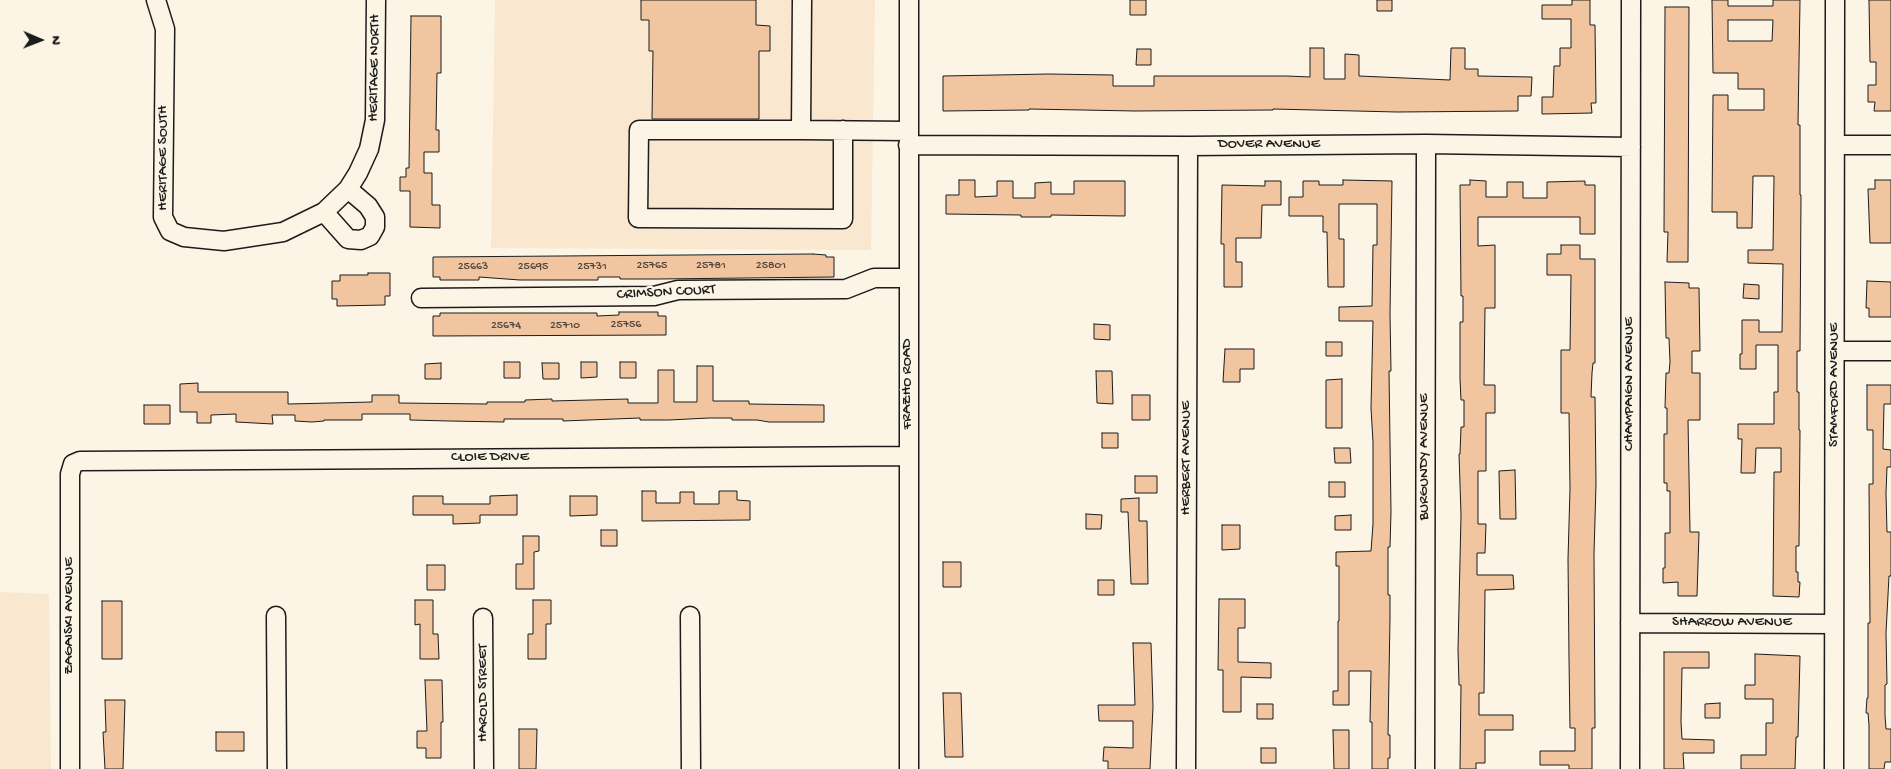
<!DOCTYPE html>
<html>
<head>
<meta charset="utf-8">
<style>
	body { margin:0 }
	#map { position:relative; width:1891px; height:769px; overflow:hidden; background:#fcf5e5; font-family:"Gochi Hand",sans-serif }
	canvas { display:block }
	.north { position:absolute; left:15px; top:15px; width:50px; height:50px; -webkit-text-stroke:4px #fcf5e5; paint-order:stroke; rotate:91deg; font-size:14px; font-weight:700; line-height:20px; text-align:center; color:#1c1c1c }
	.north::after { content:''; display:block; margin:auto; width:18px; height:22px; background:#1c1c1c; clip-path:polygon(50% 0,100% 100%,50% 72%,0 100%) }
</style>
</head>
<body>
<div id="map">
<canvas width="1891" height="769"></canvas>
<div class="north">N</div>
</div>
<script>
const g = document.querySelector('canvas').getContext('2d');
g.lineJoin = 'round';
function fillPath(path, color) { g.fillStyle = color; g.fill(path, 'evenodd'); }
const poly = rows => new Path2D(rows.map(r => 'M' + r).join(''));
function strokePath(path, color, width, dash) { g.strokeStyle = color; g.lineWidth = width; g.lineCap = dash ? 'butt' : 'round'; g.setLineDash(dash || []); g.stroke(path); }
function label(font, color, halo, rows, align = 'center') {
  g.font = font + ' "Gochi Hand",sans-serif'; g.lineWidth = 4.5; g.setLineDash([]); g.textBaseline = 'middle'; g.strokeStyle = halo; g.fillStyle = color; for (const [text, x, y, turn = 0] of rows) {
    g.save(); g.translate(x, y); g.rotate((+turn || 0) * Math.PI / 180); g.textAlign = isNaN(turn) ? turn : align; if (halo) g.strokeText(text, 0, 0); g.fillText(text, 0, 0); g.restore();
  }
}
fillPath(poly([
	[495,0,875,0,871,250,491,248],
	[0,592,49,594,51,769,0,769]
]), '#f9e7d0');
const building = poly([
	[641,0,756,0,756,25,770,26,770,51,759,51,759,119,652,119,653,51,649,51,649,20,641,20,641,0],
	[1130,0,1146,0,1146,15,1130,15,1130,0],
	[1377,0,1392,0,1392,11,1377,11,1377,0],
	[1572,0,1590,0,1590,25,1595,25,1596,103,1591,103,1592,113,1542,114,1542,97,1553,97,1554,66,1560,66,1560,48,1571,48,1571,19,1542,19,1542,5,1572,5,1572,0],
	[1712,0,1728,0,1728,6,1773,6,1773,0,1800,0,1798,125,1800,125,1800,195,1801,195,1800,351,1797,351,1797,392,1799,392,1799,430,1800,430,1799,546,1796,546,1796,572,1798,572,1798,582,1800,582,1799,597,1773,596,1774,472,1781,472,1781,448,1756,448,1755,473,1741,473,1742,439,1738,439,1738,424,1774,424,1774,392,1778,392,1778,345,1756,345,1756,369,1740,369,1740,354,1742,354,1742,320,1759,320,1759,332,1782,332,1783,264,1748,263,1748,250,1773,250,1774,176,1753,176,1752,228,1737,228,1737,212,1712,212,1713,95,1728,95,1728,110,1764,110,1764,89,1738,89,1738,73,1713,73,1712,0],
	[1728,20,1773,20,1772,41,1728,41,1728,20],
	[1869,0,1891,0,1891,111,1874,111,1875,102,1868,102,1868,85,1876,85,1876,62,1870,62,1869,0],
	[1665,7,1689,7,1688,262,1667,262,1668,232,1664,232,1665,7],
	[411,16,441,16,441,73,437,73,436,130,439,130,439,152,424,152,424,173,432,173,432,205,440,205,440,228,410,227,410,191,400,191,400,177,406,177,406,168,409,168,411,16],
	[1310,48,1324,48,1324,79,1345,79,1345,54,1359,55,1359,76,1450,80,1451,48,1465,48,1465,69,1478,69,1478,76,1532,77,1531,96,1518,96,1518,111,1397,112,1273,109,1273,110,1135,111,1029,109,1029,110,943,111,943,76,1049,74,1113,75,1113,86,1154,86,1154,76,1287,76,1310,77,1310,48],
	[1137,49,1151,49,1151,65,1136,65,1137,49],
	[959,180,975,180,975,197,997,196,997,181,1013,181,1013,198,1035,198,1035,183,1051,182,1051,194,1074,194,1074,181,1125,181,1125,216,1051,215,1051,217,1021,217,1021,215,946,214,946,195,959,195,959,180],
	[1343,180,1392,181,1390,314,1391,371,1389,371,1391,512,1390,547,1388,547,1388,595,1390,595,1390,618,1388,735,1390,735,1390,758,1388,758,1388,769,1372,769,1372,722,1370,722,1371,671,1349,671,1349,705,1333,705,1333,691,1338,691,1338,621,1339,621,1339,566,1336,566,1336,552,1371,551,1373,524,1373,442,1371,408,1373,321,1339,321,1339,307,1372,306,1373,245,1377,245,1377,204,1339,204,1339,239,1344,239,1344,287,1328,287,1327,232,1323,232,1323,216,1289,216,1289,197,1303,197,1303,181,1319,181,1319,185,1343,185,1343,180],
	[1470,180,1486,181,1486,197,1507,197,1507,182,1523,182,1523,198,1547,198,1547,182,1585,181,1585,185,1595,185,1595,234,1580,234,1580,217,1478,217,1478,246,1495,245,1495,308,1485,308,1484,385,1495,385,1495,413,1486,413,1486,471,1478,471,1478,524,1486,524,1485,553,1477,553,1477,575,1513,575,1514,589,1485,590,1484,693,1479,693,1479,715,1513,715,1513,730,1485,730,1485,763,1476,763,1476,769,1460,769,1461,685,1459,685,1458,650,1461,515,1459,454,1460,454,1461,427,1464,427,1464,400,1461,400,1460,379,1460,322,1463,322,1463,296,1461,296,1460,185,1470,185,1470,180],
	[1875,180,1891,180,1891,243,1870,243,1868,189,1875,189,1875,180],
	[1265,181,1281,181,1281,205,1262,205,1261,238,1236,238,1236,262,1242,262,1242,287,1224,287,1224,244,1221,244,1222,185,1265,186,1265,181],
	[1561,245,1580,245,1580,259,1595,259,1595,363,1593,363,1592,373,1591,397,1595,397,1596,484,1594,554,1595,728,1592,728,1592,769,1569,769,1569,765,1540,765,1540,751,1575,751,1575,728,1570,728,1569,659,1568,559,1570,489,1569,413,1561,413,1561,350,1570,350,1571,275,1547,275,1547,254,1561,254,1561,245],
	[813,254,826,255,826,257,834,257,834,277,658,279,620,279,620,277,598,277,598,280,520,280,479,277,479,280,440,280,440,277,433,277,433,257,813,254],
	[368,273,390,273,390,296,385,296,385,305,337,306,337,299,332,299,332,281,340,281,340,275,368,275,368,273],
	[1867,281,1891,282,1891,317,1869,317,1869,308,1866,308,1867,281],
	[1665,282,1689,283,1689,288,1699,288,1700,351,1692,351,1692,373,1700,373,1700,420,1688,420,1690,532,1699,532,1697,596,1678,596,1678,582,1663,583,1663,568,1665,568,1665,533,1670,533,1670,491,1667,491,1667,483,1664,483,1664,434,1667,434,1667,408,1665,408,1666,373,1669,373,1670,362,1669,338,1666,338,1665,282],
	[1744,284,1759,285,1759,299,1743,298,1744,284],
	[619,312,658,312,658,316,666,316,666,335,433,336,433,316,440,316,440,313,597,313,597,316,619,315,619,312],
	[1094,324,1110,325,1110,340,1094,339,1094,324],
	[1326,342,1342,342,1342,356,1326,356,1326,342],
	[1225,349,1254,349,1254,369,1240,369,1240,382,1223,382,1225,349],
	[504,362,520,362,520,378,504,378,504,362],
	[581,362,597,362,597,377,581,378,581,362],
	[620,362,636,362,636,378,620,378,620,362],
	[441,363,441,379,425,379,425,364,441,363],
	[542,363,559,363,559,379,543,379,542,363],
	[697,366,713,366,713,401,749,401,749,404,824,405,824,422,769,422,757,420,732,420,732,418,709,418,669,420,640,420,640,418,563,421,563,419,504,419,504,422,449,421,410,420,410,414,362,414,362,420,324,420,324,421,312,422,295,421,295,415,272,415,273,424,236,422,236,414,211,415,211,423,197,423,197,412,180,412,180,384,198,383,198,392,288,392,288,404,372,402,372,395,399,395,399,403,487,404,487,402,525,402,525,400,552,399,552,401,628,399,628,403,658,403,658,370,674,370,674,402,697,402,697,366],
	[1096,371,1112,371,1113,404,1097,403,1096,371],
	[1342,379,1342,428,1326,428,1326,380,1342,379],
	[1867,385,1891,385,1891,404,1884,404,1883,449,1891,450,1891,467,1887,467,1886,493,1887,532,1891,532,1891,576,1889,576,1886,633,1887,684,1885,685,1885,715,1886,729,1891,729,1891,762,1885,762,1884,769,1869,769,1869,725,1868,713,1866,713,1867,698,1868,698,1868,623,1870,623,1869,484,1873,484,1873,430,1867,430,1867,385],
	[1132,395,1150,395,1150,420,1132,420,1132,395],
	[144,405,170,405,170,424,144,424,144,405],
	[1102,433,1118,433,1118,448,1102,448,1102,433],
	[1334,448,1350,448,1351,463,1335,463,1334,448],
	[1515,470,1516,519,1500,519,1499,471,1515,470],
	[1135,476,1157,476,1157,493,1135,493,1135,476],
	[1329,482,1345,482,1345,497,1329,497,1329,482],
	[642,491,656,491,656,503,680,503,680,492,694,492,694,504,719,504,719,491,737,491,737,500,750,501,750,520,642,521,642,491],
	[517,495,517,515,480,515,480,523,453,524,453,515,413,515,413,496,443,496,443,504,490,504,490,496,517,495],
	[570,496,597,496,597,515,570,516,570,496],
	[1139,498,1139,521,1147,521,1148,584,1131,584,1128,512,1121,512,1121,499,1139,498],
	[1086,514,1102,515,1101,529,1086,529,1086,514],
	[1351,515,1351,530,1335,530,1335,516,1351,515],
	[1222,525,1240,525,1240,549,1222,550,1222,525],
	[601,530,617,530,617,546,601,546,601,530],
	[523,536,539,536,539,551,534,552,534,589,516,589,516,564,523,564,523,536],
	[943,562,961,562,961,587,943,587,943,562],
	[427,565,445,565,445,590,427,590,427,565],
	[1098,580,1114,580,1114,595,1098,595,1098,580],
	[1219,599,1245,599,1245,628,1238,628,1238,662,1271,663,1271,678,1241,677,1241,712,1223,712,1223,670,1218,670,1219,599],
	[415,600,433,600,433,634,438,634,439,659,420,659,420,624,415,625,415,600],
	[533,600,551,600,551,624,546,624,546,659,528,659,528,634,533,634,533,600],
	[102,601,122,601,122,659,102,659,102,601],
	[1133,643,1151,643,1153,707,1150,769,1108,769,1108,761,1103,761,1104,747,1133,748,1133,721,1099,721,1098,705,1135,705,1133,643],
	[1664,652,1709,652,1709,668,1682,668,1681,722,1682,739,1714,740,1714,753,1683,753,1684,769,1664,769,1664,652],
	[1755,654,1800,656,1798,737,1796,737,1795,769,1741,769,1741,755,1766,755,1766,723,1773,723,1773,699,1745,699,1745,685,1755,685,1755,654],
	[425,680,442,680,443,722,441,722,441,758,426,758,426,748,417,748,417,731,427,731,425,680],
	[943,693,961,693,963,757,945,757,943,693],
	[105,700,125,700,123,769,105,769,103,732,106,732,105,700],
	[1720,703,1720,718,1705,718,1705,704,1720,703],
	[1257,704,1273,704,1273,719,1257,719,1257,704],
	[519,729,537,729,536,769,519,769,519,729],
	[1333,730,1349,730,1349,769,1334,769,1333,730],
	[216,732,244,732,244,751,216,751,216,732],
	[1261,748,1276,748,1276,763,1261,763,1261,748]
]);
fillPath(building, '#f1c5a0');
strokePath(building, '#1c1c1c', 1);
const minor = poly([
	[156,0,165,29,163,217,170,231,184,237,224,241,283,232,324,212,348,189,358,173,369,149,375,120,376,0],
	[802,0,801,130,909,131],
	[801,130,639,130,638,218,843,219,843,130],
	[908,145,1188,146,1426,144,1631,147],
	[1835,145,1891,145],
	[324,212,348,239,361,240,370,236,375,227,375,217,368,206,348,189],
	[421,298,654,296,678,290,846,289,874,278,908,278],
	[1835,351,1891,351],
	[276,616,277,769],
	[690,616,691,769],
	[483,618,484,769],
	[1630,623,1834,624],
	[70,769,70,474,73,464,80,461,908,456],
	[909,769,909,0],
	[1186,769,1188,146],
	[1425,769,1426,144],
	[1630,769,1631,0],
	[1834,769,1835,0]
]);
strokePath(minor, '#1c1c1c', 21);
strokePath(minor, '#fcf5e5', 18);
label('12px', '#51463d', null, [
	["25765",652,266],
	["25781",711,266],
	["25801",771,266],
	["25663",473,267],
	["25695",533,267],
	["25731",592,267],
	["25756",626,325],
	["25674",506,326],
	["25710",565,326]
]);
label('15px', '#1c1c1c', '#fcf5e5', [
	["HERITAGE NORTH",375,68,-89],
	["DOVER AVENUE",1269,145],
	["HERITAGE SOUTH",164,158,-90],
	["CRIMSON COURT",666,293,-3],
	["FRAZHO ROAD",908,384,-90],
	["CHAMPAIGN AVENUE",1630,384,-90],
	["STAMFORD AVENUE",1835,385,-90],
	["BURGUNDY AVENUE",1425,457,-90],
	["CLOIE DRIVE",490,458],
	["HERBERT AVENUE",1187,458,-90],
	["ZAGAISKI AVENUE",70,616,-90],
	["SHARROW AVENUE",1732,623],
	["HAROLD STREET",484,693,-90]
]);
</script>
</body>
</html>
